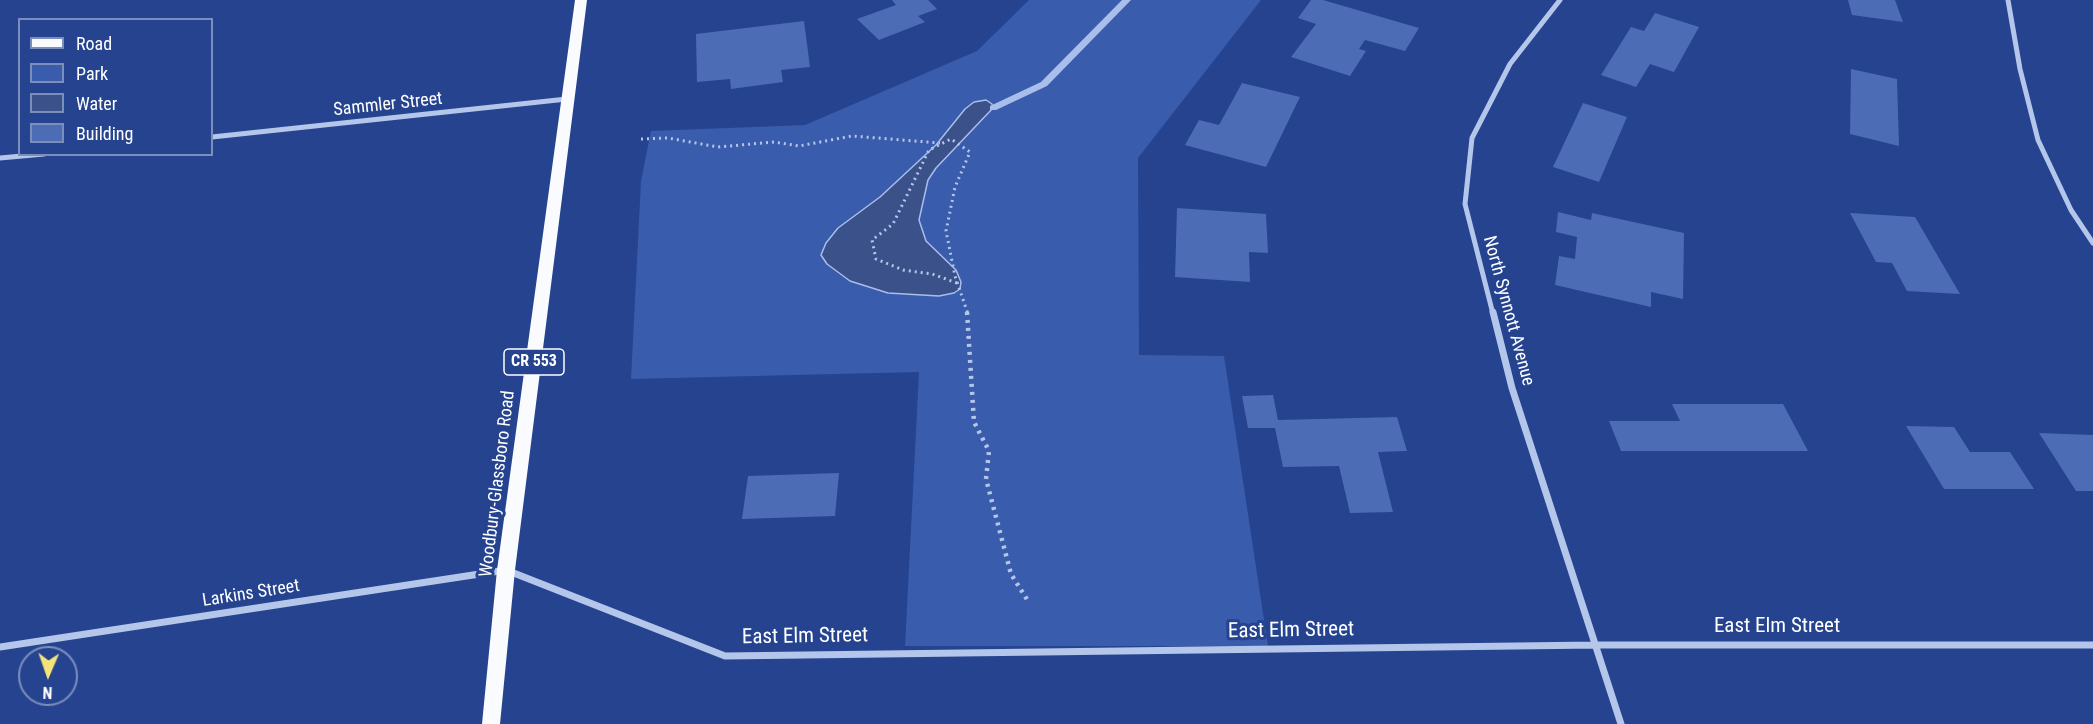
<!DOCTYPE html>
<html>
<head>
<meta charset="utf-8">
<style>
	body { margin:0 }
	#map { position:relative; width:2093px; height:724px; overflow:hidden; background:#25438f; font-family:"Roboto Condensed",sans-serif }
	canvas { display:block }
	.legend { position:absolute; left:18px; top:18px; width:195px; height:138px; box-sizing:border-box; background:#25438f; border:2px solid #7c8ebc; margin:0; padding:8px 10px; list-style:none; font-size:18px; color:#fff }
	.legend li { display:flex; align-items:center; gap:12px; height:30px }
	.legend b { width:30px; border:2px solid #7c8ebc }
	.north { position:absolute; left:18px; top:646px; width:60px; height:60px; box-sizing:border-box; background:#25438f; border:2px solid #7c8ebc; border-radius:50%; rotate:182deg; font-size:16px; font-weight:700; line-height:24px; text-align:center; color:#fff }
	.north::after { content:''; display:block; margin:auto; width:21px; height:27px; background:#f5e47a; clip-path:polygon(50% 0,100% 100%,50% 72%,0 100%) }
</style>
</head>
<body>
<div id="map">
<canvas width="2093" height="724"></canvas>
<ul class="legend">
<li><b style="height:8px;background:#fafbff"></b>Road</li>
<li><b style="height:16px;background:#395cac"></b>Park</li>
<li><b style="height:16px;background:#3b5189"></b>Water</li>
<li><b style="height:16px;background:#4d6cb6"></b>Building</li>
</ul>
<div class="north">N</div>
</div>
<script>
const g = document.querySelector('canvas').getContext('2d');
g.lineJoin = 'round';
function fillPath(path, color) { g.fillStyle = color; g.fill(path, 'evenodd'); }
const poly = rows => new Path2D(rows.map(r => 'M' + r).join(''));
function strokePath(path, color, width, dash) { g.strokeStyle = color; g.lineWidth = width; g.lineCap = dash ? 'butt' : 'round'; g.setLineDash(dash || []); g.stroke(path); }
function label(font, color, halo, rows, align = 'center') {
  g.font = font + ' "Roboto Condensed",sans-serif'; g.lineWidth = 6; g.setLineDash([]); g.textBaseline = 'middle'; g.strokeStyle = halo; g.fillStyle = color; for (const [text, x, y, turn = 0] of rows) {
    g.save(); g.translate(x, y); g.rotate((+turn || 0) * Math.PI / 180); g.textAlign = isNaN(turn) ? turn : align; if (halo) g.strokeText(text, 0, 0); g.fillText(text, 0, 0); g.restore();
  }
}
fillPath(poly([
	[1029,0,1261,0,1138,158,1139,355,1224,356,1268,646,905,646,919,372,631,379,641,181,651,131,805,125,977,51]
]), '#395cac');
const water = poly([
	[986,100,992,104,993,108,936,168,928,180,919,220,926,241,956,270,961,282,960,289,954,293,939,296,888,293,850,281,827,264,821,255,826,243,838,228,880,197,936,145,965,109,974,102,986,100]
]);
fillPath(water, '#3b5189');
strokePath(water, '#aabeec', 1.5);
fillPath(poly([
	[1122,0,1131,0,1047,86,996,110,990,110,990,106,1041,82,1122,0]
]), '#aabeec');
fillPath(poly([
	[892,0,928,0,937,9,918,16,925,22,879,40,857,19,896,5],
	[1311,0,1323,0,1419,28,1405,51,1365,40,1359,49,1366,51,1350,76,1291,57,1316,24,1298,18],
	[1848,0,1895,0,1903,22,1852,15],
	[1655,13,1699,27,1674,72,1650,64,1636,87,1601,75,1631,27,1644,31],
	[804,21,810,67,781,70,783,82,731,89,730,79,697,82,696,34],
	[1851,69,1897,79,1899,146,1850,134],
	[1242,83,1300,97,1266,167,1185,145,1199,120,1219,125],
	[1583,103,1627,117,1599,182,1553,167],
	[1177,208,1266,214,1268,253,1249,252,1250,282,1175,277],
	[1558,212,1591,220,1592,213,1684,233,1683,299,1651,292,1651,307,1555,285,1559,256,1575,259,1577,237,1556,232],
	[1850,213,1915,217,1960,294,1907,291,1892,263,1876,262],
	[1273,395,1278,420,1397,417,1407,451,1378,452,1393,512,1350,513,1339,466,1283,467,1275,428,1248,428,1242,396],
	[1672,404,1783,404,1808,451,1621,451,1609,421,1680,421],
	[1906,426,1954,427,1970,452,2010,452,2034,489,1944,489],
	[2039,433,2093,435,2093,491,2076,491],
	[839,473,835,516,742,519,748,476]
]), '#4d6cb6');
strokePath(poly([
	[641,139,668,138,718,147,774,142,799,146,852,136,940,143],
	[957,283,932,274,903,270,876,259,872,240,893,224,929,150,951,139,970,152,955,187,946,231,955,276,968,314]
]), '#b5c6eb', 3, [2, 4]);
strokePath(poly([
	[967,312,974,422,989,451,986,479,1011,574,1028,601]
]), '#b5c6eb', 4.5, [3, 5]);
strokePath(poly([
	[2008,0,2020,69,2038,140,2071,210,2093,243],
	[212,137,567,99],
	[0,158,44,154],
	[1493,314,1465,204,1472,138,1510,64,1560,0]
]), '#b5c6eb', 5);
strokePath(poly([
	[1493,312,1512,388,1621,724],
	[0,647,506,570,725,656,1595,645,2093,645]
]), '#b5c6eb', 7);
fillPath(poly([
	[575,0,587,0,515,570,500,724,482,724,497,570,575,0]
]), '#fafbff');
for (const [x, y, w] of [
	[534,362,60]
]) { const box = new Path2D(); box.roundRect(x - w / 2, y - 13, w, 26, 4.5); g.fillStyle = '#25438f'; g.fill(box); strokePath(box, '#fff', 1.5); }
label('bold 16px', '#fff', null, [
	["CR 553",534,362]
]);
label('18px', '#fff', '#25438f', [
	["Sammler Street",388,105,-6],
	["North Synnott Avenue",1508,311,75],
	["Woodbury-Glassboro Road",498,484,-83],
	["Larkins Street",251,594,-9]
]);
label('21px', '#fff', '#25438f', [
	["East Elm Street",1777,627],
	["East Elm Street",1291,631,-1],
	["East Elm Street",805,637,-1]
]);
</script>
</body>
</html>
